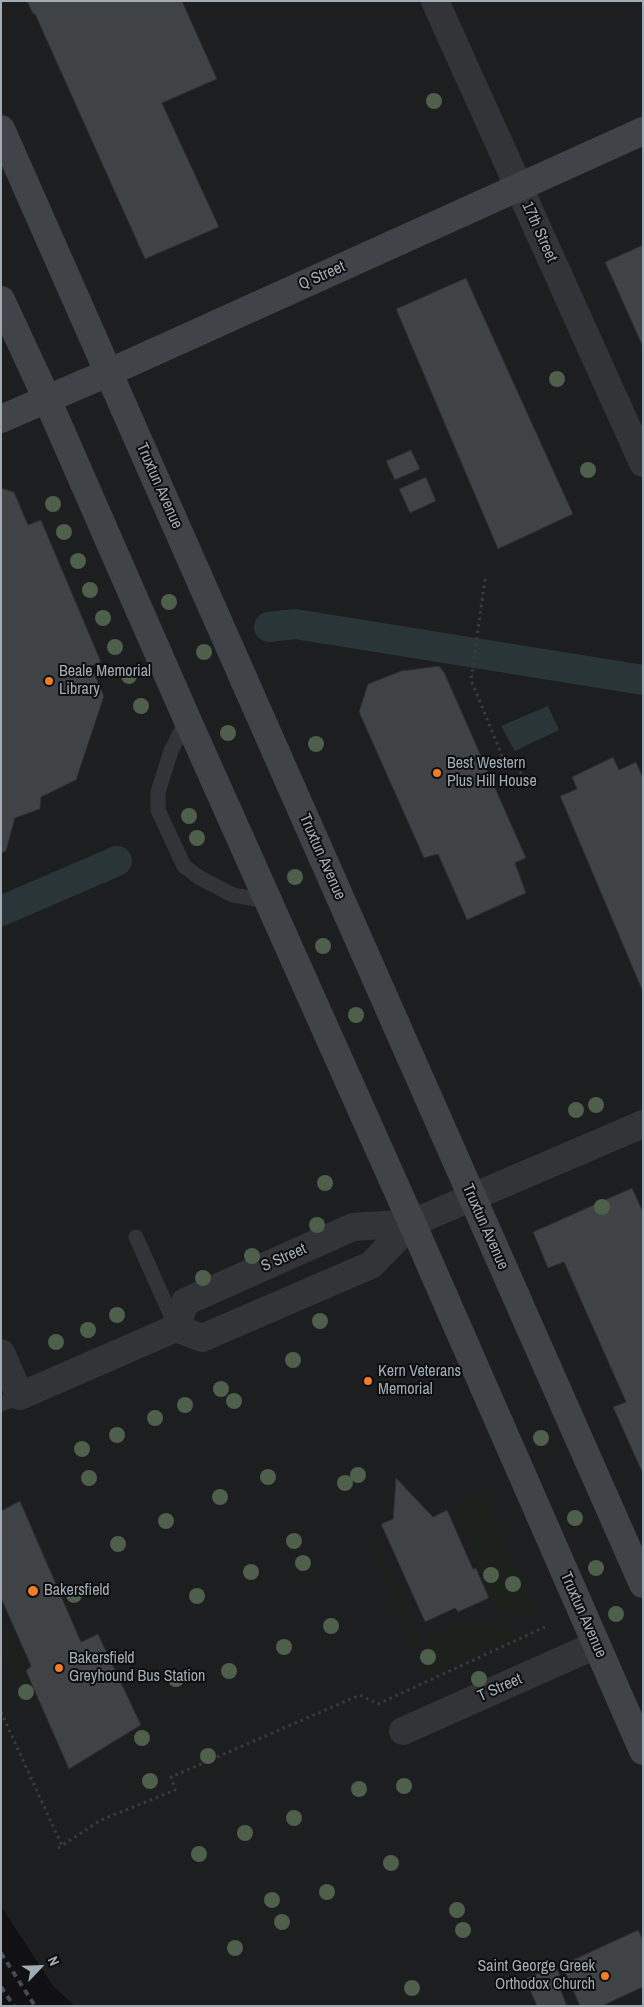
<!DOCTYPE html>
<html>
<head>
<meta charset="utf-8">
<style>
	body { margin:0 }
	#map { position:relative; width:644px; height:2007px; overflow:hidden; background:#111113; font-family:"Archivo Narrow",sans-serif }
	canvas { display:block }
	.frame { position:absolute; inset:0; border:2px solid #a2acb4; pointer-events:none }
	.north { position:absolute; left:15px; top:1942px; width:50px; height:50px; -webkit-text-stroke:4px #0c0d0e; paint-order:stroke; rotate:66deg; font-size:14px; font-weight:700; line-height:20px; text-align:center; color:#a2acb4 }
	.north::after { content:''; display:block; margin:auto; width:18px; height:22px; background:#a2acb4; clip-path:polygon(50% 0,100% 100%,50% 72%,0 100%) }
</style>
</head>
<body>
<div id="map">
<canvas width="644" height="2007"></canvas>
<div class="frame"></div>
<div class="north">N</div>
</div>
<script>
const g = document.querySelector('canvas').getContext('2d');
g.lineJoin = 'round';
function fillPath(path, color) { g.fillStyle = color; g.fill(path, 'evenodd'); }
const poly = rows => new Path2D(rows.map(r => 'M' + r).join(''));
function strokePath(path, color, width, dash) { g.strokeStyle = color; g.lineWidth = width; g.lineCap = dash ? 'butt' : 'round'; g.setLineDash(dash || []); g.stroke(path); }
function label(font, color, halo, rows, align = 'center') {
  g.font = font + ' "Archivo Narrow",sans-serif'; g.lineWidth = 4; g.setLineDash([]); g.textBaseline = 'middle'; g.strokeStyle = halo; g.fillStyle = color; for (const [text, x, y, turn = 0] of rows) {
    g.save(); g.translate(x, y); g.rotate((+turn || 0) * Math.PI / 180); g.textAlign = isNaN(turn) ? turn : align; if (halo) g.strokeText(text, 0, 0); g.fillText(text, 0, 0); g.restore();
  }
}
fillPath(poly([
	[1,1,643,1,643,2006,75,2006,53,1986,1,1906]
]), '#1d1e20');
fillPath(poly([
	[483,1495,535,1611,532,1619,497,1608,456,1507],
	[375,1539,420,1638,419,1645,414,1647,368,1542],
	[1,1612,21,1659,21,1669,29,1685,23,1689,1,1656],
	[471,1621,521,1635,426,1676,418,1657,427,1651,432,1638]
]), '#1c221b');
fillPath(poly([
	[548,706,559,730,515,751,501,726]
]), '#2a3538');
strokePath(poly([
	[269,627,295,624,643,680],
	[1,911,117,861]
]), '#2a3538', 30);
const building = poly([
	[27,1,182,1,217,79,162,103,219,227,145,259,35,14,33,14,27,1],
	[643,245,643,347,605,262,643,245],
	[466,278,573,514,498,549,396,309,466,278],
	[411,450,420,469,395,480,386,461,411,450],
	[426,477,436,501,410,513,399,489,426,477],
	[1,488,14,492,28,525,41,520,101,662,91,666,104,696,76,780,41,797,40,809,15,818,6,851,1,853,1,488],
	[439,666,444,672,526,858,515,863,526,893,467,920,438,854,424,858,359,712,368,684,401,671,439,666],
	[613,757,619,770,636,762,643,778,643,992,560,796,577,789,572,777,613,757],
	[632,1188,643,1212,643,1474,613,1407,626,1402,564,1262,548,1268,533,1232,632,1188],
	[396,1478,433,1517,447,1510,473,1569,476,1568,489,1598,458,1612,455,1608,425,1622,381,1524,393,1519,396,1478],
	[20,1501,81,1642,98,1634,141,1725,69,1769,26,1671,31,1666,1,1598,1,1511,20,1501],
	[638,1930,643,1940,643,1987,602,2006,580,2006,562,1965,638,1930],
	[556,1966,563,1984,559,1986,567,2006,537,2006,525,1979,556,1966]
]);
fillPath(building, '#404346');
strokePath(building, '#2b2c2f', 1);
strokePath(poly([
	[485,579,471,680,503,758,535,785],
	[1,1712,62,1846],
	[58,1848,101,1820,175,1790,171,1777,360,1695,378,1704,545,1627]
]), '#383c3f', 3, [2.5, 4]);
strokePath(poly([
	[187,719,171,751,158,792,158,810,184,866,200,878,233,895,268,901],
	[136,1237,176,1327],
	[1,1404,20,1396]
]), '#323438', 15);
strokePath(poly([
	[435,1,643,463],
	[176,1328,185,1302,353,1227,412,1223,643,1124],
	[1,1353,20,1396,176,1328,202,1338,371,1265,412,1223],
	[403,1731,596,1645]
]), '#323438', 28);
strokePath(poly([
	[1,129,643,1584],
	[1,300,47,399,187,719,412,1223,643,1751],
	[1,419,110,372,643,131]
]), '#404448', 28);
strokePath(poly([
	[1,1953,35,2006],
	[1,1987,14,2006]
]), '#474b4f', 4, [6, 5]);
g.fillStyle = '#4e5f4b';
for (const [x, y] of [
	[434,101],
	[557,379],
	[588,470],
	[53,504],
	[64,532],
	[78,561],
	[90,590],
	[169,602],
	[103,618],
	[115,647],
	[204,652],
	[129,676],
	[141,706],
	[228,733],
	[316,744],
	[189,816],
	[197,838],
	[295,877],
	[323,946],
	[356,1015],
	[596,1105],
	[576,1110],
	[325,1183],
	[602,1207],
	[317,1225],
	[252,1256],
	[203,1278],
	[117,1315],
	[320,1321],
	[88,1330],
	[56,1342],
	[293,1360],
	[221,1389],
	[234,1401],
	[185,1405],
	[155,1418],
	[117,1435],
	[541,1438],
	[82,1449],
	[358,1475],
	[268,1477],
	[89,1478],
	[345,1483],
	[220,1497],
	[575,1518],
	[166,1521],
	[294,1541],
	[118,1544],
	[303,1563],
	[596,1568],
	[251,1572],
	[491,1575],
	[513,1584],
	[74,1595],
	[197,1596],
	[616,1614],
	[331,1626],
	[284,1647],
	[428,1657],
	[229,1671],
	[176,1679],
	[479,1679],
	[26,1692],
	[142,1738],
	[208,1756],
	[150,1781],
	[404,1786],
	[359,1789],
	[294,1818],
	[245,1833],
	[199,1854],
	[391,1863],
	[327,1892],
	[272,1900],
	[457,1910],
	[282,1922],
	[463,1930],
	[235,1948],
	[412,1988]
]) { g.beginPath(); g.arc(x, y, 8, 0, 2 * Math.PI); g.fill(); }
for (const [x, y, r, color] of [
	[49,681,5,"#f27d29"],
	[437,773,5,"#f27d29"],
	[368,1381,5,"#f27d29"],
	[33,1591,6,"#f27d29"],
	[59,1668,5,"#f27d29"],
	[605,1976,5,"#f27d29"]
]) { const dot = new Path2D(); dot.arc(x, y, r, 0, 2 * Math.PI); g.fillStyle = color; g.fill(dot); strokePath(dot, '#0c0d0e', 2); }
label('16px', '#a2acb4', '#0c0d0e', [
	["17th Street",539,232,66],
	["Q Street",322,276,-24],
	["Truxtun Avenue",159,486,66],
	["Truxtun Avenue",322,857,66],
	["Truxtun Avenue",485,1227,66],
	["S Street",284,1258,-24],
	["Truxtun Avenue",583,1615,66],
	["T Street",500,1688,-24]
]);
label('16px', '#a2acb4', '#0c0d0e', [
	["Beale Memorial",59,672],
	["Library",59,690],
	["Best Western",447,764],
	["Plus Hill House",447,782],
	["Kern Veterans",378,1372],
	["Memorial",378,1390],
	["Bakersfield",44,1591],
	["Bakersfield",69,1659],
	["Greyhound Bus Station",69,1677],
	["Saint George Greek",595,1967,"right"],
	["Orthodox Church",595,1985,"right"]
], 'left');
</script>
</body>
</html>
